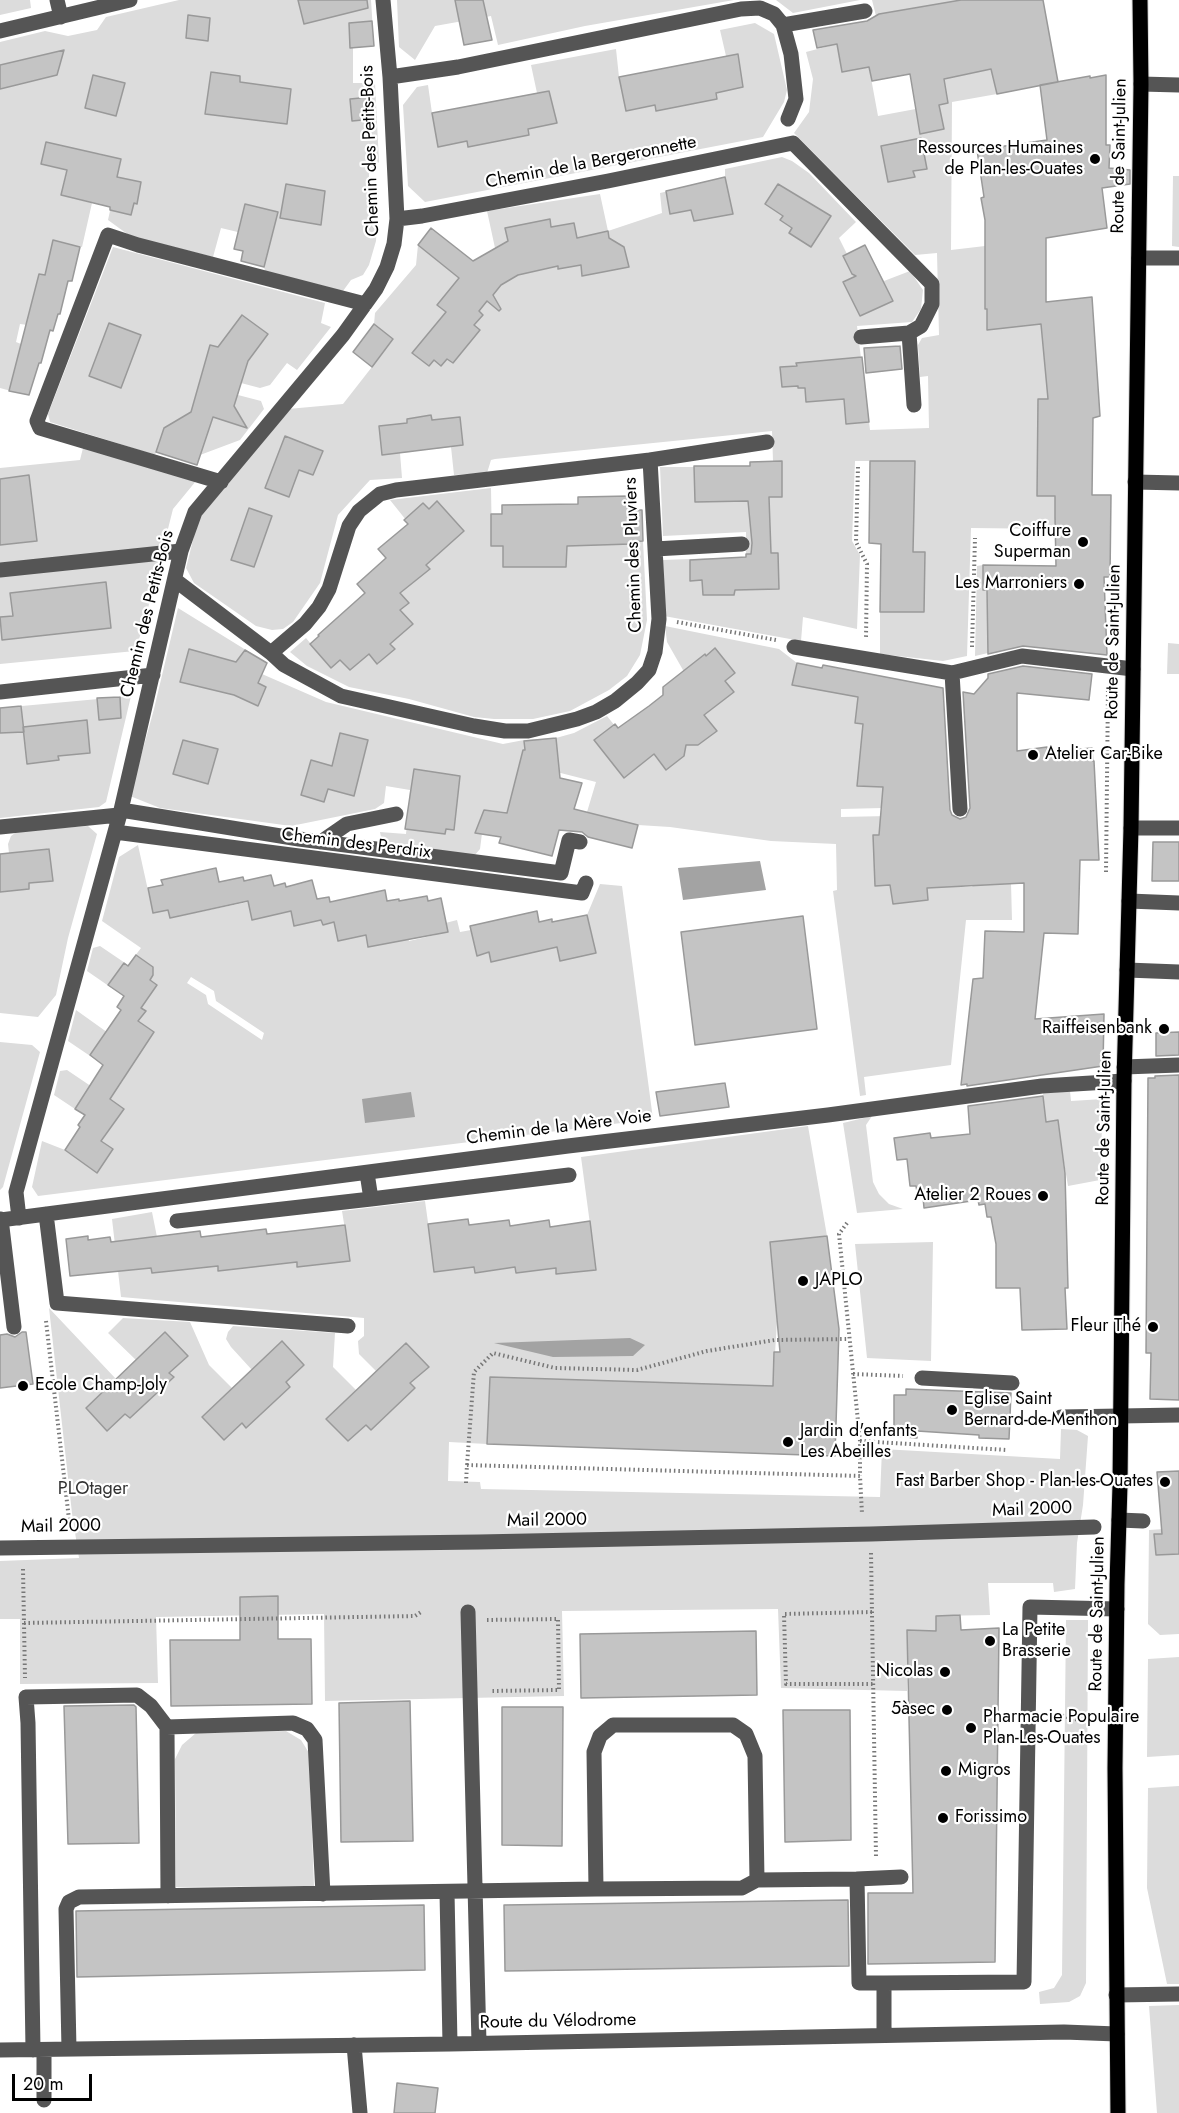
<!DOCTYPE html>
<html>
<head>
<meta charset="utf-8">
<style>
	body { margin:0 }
	#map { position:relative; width:1179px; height:2113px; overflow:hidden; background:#fff; font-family:Jost,sans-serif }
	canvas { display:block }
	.scale { position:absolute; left:12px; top:2074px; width:80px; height:27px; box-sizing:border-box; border:3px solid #000; border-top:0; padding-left:8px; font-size:18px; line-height:21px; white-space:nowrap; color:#000; -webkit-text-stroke:4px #fff; paint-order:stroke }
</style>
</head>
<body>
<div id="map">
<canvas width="1179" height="2113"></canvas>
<div class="scale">20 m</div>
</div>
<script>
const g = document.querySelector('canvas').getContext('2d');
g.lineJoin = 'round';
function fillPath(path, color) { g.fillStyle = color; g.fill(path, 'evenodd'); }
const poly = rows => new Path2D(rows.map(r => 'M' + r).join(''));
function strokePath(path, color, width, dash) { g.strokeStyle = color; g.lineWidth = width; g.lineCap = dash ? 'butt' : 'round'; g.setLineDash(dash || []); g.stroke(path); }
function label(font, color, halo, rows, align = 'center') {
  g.font = font + ' Jost,sans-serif'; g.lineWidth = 4.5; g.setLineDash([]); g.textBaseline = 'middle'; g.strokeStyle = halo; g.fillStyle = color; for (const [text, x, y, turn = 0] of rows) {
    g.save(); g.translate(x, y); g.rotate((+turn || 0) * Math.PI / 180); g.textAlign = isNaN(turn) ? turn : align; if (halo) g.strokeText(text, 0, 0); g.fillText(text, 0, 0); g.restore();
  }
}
fillPath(poly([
	[0,0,30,0,31,8,0,15],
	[179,0,371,0,374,46,353,48,353,83,375,83,379,162,369,172,369,184,379,192,376,241,369,265,363,275,351,280,343,291,265,271,264,267,271,240,221,228,213,257,130,236,108,220,121,160,98,153,94,169,68,163,61,195,92,203,82,247,53,241,45,275,39,275,28,325,20,324,16,342,21,344,11,391,0,388,0,42,45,31,68,36,97,30,106,17],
	[397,0,734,0,585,26,498,45,491,16,435,26,415,60,399,47],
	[776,0,860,0,793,13],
	[872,0,961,0,956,1,991,69,997,94,952,102,951,250,985,246,987,260,985,268,985,309,1041,324,1050,421,1038,424,1037,496,1056,496,1056,529,971,528,967,656,943,661,880,654,880,612,924,612,925,557,881,556,882,551,913,544,914,461,855,461,852,541,860,555,857,629,803,617,801,641,664,616,663,560,746,557,746,532,663,536,660,467,750,467,750,462,773,461,772,431,495,459,491,460,487,473,454,475,451,447,435,449,433,437,410,440,411,452,400,453,402,478,370,480,338,515,320,583,293,622,283,629,272,630,256,626,194,583,186,568,198,520,288,409,343,404,393,340,374,324,375,313,416,265,418,245,431,228,473,261,495,248,487,211,600,194,608,231,662,213,660,193,725,178,725,169,782,157,792,161,809,173,856,222,839,238,847,254,865,245,884,281,910,271,923,290,921,309,912,322,857,326,870,430,929,428,928,376,920,377,918,345,922,338,939,335,937,253,915,255,794,133,809,112,813,79,806,52,837,44,843,72,869,67,878,116,948,103,931,7,876,16],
	[755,23,774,34,787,90,784,102,763,137,425,202,408,186,403,105,417,87,428,85,432,113,537,93,531,65,616,49,619,77,679,66,726,56,720,30],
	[1173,176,1179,176,1179,247,1172,246],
	[113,247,325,303,321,323,331,327,297,370,287,363,270,385,260,388,241,383,238,395,261,401,264,409,240,440,200,455,160,441,155,455,50,422,48,414],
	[83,448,196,481,173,509,144,624,135,651,0,664,0,545,37,541,29,476,0,479,0,468,80,460],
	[105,582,110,628,2,640,13,616,11,593],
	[491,488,492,546,503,546,529,538,643,541,647,620,640,655,627,676,609,690,570,711,533,719,494,719,474,717,409,699,349,687,307,666,290,652,306,638,331,668,340,660,350,670,369,654,378,664,395,649,386,639,390,619,408,603,399,592,429,569,421,558,430,550,390,500],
	[983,565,983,590,1003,590,988,628,988,653,975,656,977,566],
	[178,608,267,663,262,674,326,702,503,744,524,740,556,738,574,733,607,716,639,756,649,749,664,768,669,768,684,756,686,735,694,745,698,745,715,732,715,729,700,709,709,702,683,670,667,642,665,626,779,649,797,663,793,685,861,697,857,723,866,724,885,764,882,808,841,809,841,817,888,816,888,835,873,835,875,886,890,885,893,904,928,900,927,885,956,887,972,887,975,883,1011,883,1012,920,966,920,951,1065,864,1077,866,1095,860,1096,833,891,837,890,836,844,771,841,670,827,638,825,587,812,596,782,545,769,539,793,514,787,507,812,485,810,480,849,474,856,382,842,380,832,406,834,410,790,386,786,384,803,375,809,291,826,160,808,130,796,154,709],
	[1168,643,1179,644,1179,674,1167,674],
	[131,696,106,802,99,807,0,818,0,708],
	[88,826,97,834,68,938,56,995,38,1017,0,1013,0,854,9,853,8,844,11,836,18,831],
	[138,845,153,913,168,910,170,918,248,902,252,920,279,914,290,909,294,925,321,920,323,925,334,922,338,941,366,935,368,946,404,924,409,941,435,935,434,926,457,920,460,932,471,930,477,955,489,952,491,961,557,944,560,961,596,953,587,915,600,884,622,886,653,1119,38,1196,32,1187,42,1141,65,1150,80,1128,78,1125,84,1115,54,1095,60,1071,67,1070,110,1099,124,1079,68,1041,76,1010,139,1055,154,1032,138,1021,145,1011,87,971,93,948,100,946,128,965,141,948,102,921,119,857],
	[191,977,214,991,216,1001,264,1033,262,1040,208,1004,206,995,187,983],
	[0,1042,32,1045,40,1052,3,1187,0,1190],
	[1070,1091,1071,1101,1103,1099,1100,1180,1068,1186,1060,1139,1046,1122,1043,1093],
	[872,1116,866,1125,873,1182,879,1194,889,1204,903,1209,857,1213,843,1123],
	[808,1126,827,1236,770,1242,777,1321,773,1386,490,1377,487,1444,449,1442,448,1481,480,1482,481,1489,880,1497,882,1449,1060,1459,1061,1429,1077,1430,1088,1436,1083,1505,1077,1543,1075,1589,1054,1592,1053,1583,988,1583,990,1615,936,1616,936,1631,907,1630,907,1691,781,1688,778,1609,562,1611,564,1696,325,1701,324,1614,156,1617,158,1683,20,1684,20,1619,0,1619,0,1561,79,1558,72,1513,49,1308,116,1379,136,1360,108,1333,123,1318,190,1322,209,1365,232,1388,252,1370,231,1347,226,1339,228,1332,233,1326,335,1333,333,1367,356,1390,376,1371,359,1354,358,1341,364,1336,364,1318,121,1297,112,1219,152,1212,157,1237,147,1238,153,1273,218,1266,219,1271,296,1259,298,1267,350,1261,342,1211,425,1201,435,1272,474,1267,476,1273,515,1267,516,1273,556,1268,557,1273,596,1269,581,1157],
	[933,1242,931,1361,867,1358,855,1244],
	[1179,1528,1179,1634,1160,1635,1148,1624,1149,1530],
	[1066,1620,1088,1620,1086,1983,1080,1996,1069,2002,1040,2004,1039,1992,1054,1988,1062,1975],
	[1179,1657,1179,1755,1147,1757,1148,1659],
	[286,1731,301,1740,309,1753,314,1886,176,1887,175,1759,182,1745,196,1733],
	[1179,1786,1179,1984,1167,1984,1147,1888,1148,1788],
	[1179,2005,1179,2113,1157,2113,1149,2006]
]), '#dcdcdc');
fillPath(poly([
	[760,861,766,890,683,900,678,868],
	[411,1092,415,1117,365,1123,362,1099],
	[630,1338,645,1345,633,1356,553,1357,494,1343]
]), '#a3a3a3');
const building = poly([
	[298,0,367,0,368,8,304,24,298,0],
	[455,0,483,0,492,40,464,45,455,0],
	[961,0,1043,0,1058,82,997,94,991,69,944,79,948,103,939,105,944,129,920,134,910,74,872,81,869,67,842,72,837,44,817,48,813,30,867,21,879,14,961,0],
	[188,15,210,18,208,41,186,38,188,15],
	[372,21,374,46,350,48,349,23,372,21],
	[64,50,57,75,0,89,0,65,64,50],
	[738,54,743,87,716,93,717,99,656,111,655,105,626,111,619,77,738,54],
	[211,72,240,76,240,82,291,89,287,124,205,114,211,72],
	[93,75,125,83,116,116,85,108,93,75],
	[1106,75,1106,145,1110,145,1109,168,1130,170,1130,184,1102,188,1107,228,1046,238,1046,302,1092,297,1100,416,1093,418,1092,495,1111,495,1110,577,1104,577,1107,655,1023,646,988,654,987,590,983,590,983,565,1056,566,1055,517,1055,496,1037,496,1038,399,1048,399,1041,324,987,330,987,309,985,309,985,220,981,198,984,197,977,150,1047,140,1040,85,1090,76,1090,78,1106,75],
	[549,91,557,123,528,129,529,135,468,147,467,141,438,147,432,113,549,91],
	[371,97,373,119,352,121,350,99,371,97],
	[921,138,927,169,913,171,915,177,888,182,881,146,921,138],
	[46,142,121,159,117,177,141,182,137,204,134,203,131,215,110,210,110,207,61,195,67,170,41,164,46,142],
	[725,177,733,214,694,221,691,210,670,214,666,191,725,177],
	[286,184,325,191,321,225,280,218,286,184],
	[778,184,831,216,811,247,789,233,792,228,780,220,783,216,765,204,778,184],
	[245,204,278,212,264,267,241,261,243,251,234,249,245,204],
	[550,219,551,227,574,223,577,238,608,231,609,238,624,247,629,267,582,276,581,265,558,269,558,266,518,275,501,285,493,295,501,309,499,311,487,301,479,311,483,315,474,325,480,330,453,363,447,359,441,366,434,360,429,366,412,353,446,312,437,305,459,278,418,245,431,228,473,261,508,241,505,228,550,219],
	[53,240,80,247,72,281,68,281,60,314,58,314,53,331,50,330,41,363,39,363,29,395,9,391,39,274,45,275,53,240],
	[865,245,893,301,860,316,843,282,856,276,852,274,843,256,865,245],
	[242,315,268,334,248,361,234,406,247,428,213,417,197,465,156,452,164,428,191,412,210,345,218,347,242,315],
	[109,323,141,335,121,388,89,376,109,323],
	[374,324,393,339,372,367,353,352,374,324],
	[900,346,902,369,866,373,864,348,900,346],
	[862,357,869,422,846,424,844,399,806,402,805,388,798,388,798,386,782,387,780,367,797,366,796,363,862,357],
	[431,415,432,420,460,417,463,445,382,455,379,426,407,423,407,419,431,415],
	[285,436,323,451,313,475,299,470,289,497,265,488,285,436],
	[782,461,782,497,769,497,771,553,778,553,779,589,735,590,734,595,703,595,702,580,690,581,690,560,746,557,746,554,751,554,752,543,748,501,695,502,694,466,750,466,750,462,782,461],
	[870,461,915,461,913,552,925,552,924,612,880,612,881,544,869,543,870,461],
	[29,475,37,541,0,545,0,479,29,475],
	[630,496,630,510,642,510,643,541,631,542,631,544,567,546,566,567,503,567,503,546,491,546,491,514,502,514,502,505,578,504,578,497,630,496],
	[437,501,464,531,426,565,430,569,400,593,409,603,400,610,413,624,390,644,395,649,377,664,369,654,350,670,340,660,331,668,310,644,319,636,318,635,365,593,357,584,386,558,378,549,408,524,404,520,423,503,429,509,437,501],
	[249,508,272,516,254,567,231,560,249,508],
	[106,582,111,628,2,640,0,617,13,616,10,593,106,582],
	[715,648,735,673,725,681,734,692,704,715,717,731,698,745,686,745,684,756,666,770,654,754,624,778,594,740,615,724,618,728,649,706,663,695,663,687,705,654,706,656,715,648],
	[189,649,236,662,245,650,267,663,258,683,266,687,258,706,234,695,180,682,189,649],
	[797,663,822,668,823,665,943,688,950,810,952,815,960,819,966,817,970,808,963,692,974,694,988,678,988,674,1023,666,1092,674,1089,700,1017,693,1017,751,1047,747,1048,752,1092,748,1093,761,1094,761,1099,860,1080,860,1078,934,1044,933,1035,1019,1104,1014,1103,1066,967,1086,967,1084,961,1085,973,979,983,978,985,931,1024,932,1024,883,927,888,928,900,893,904,890,885,875,886,873,835,879,835,883,787,857,786,863,724,855,723,858,697,792,685,797,663],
	[120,697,121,718,99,720,97,698,120,697],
	[21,706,24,732,0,733,0,708,21,706],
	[87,720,90,753,58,756,59,760,27,764,23,727,87,720],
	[340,733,368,740,354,796,328,789,324,802,301,795,311,760,332,766,340,733],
	[556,738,560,778,582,783,574,809,638,825,632,848,588,837,582,832,559,830,552,856,499,843,501,837,475,833,484,810,507,813,523,750,525,750,524,741,556,738],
	[183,740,218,749,208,784,173,774,183,740],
	[414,769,460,776,454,830,446,829,445,834,405,829,414,769],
	[1153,842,1179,842,1179,881,1152,881,1153,842],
	[49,849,53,881,29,883,29,889,0,892,0,854,49,849],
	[216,868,219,882,243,877,244,881,271,875,274,886,285,883,286,887,312,880,317,899,329,897,330,902,385,890,387,901,399,899,399,901,427,896,428,901,441,898,448,932,368,947,366,935,338,941,334,922,323,925,321,920,294,926,291,911,252,920,248,901,170,918,168,910,153,913,148,888,163,885,161,880,216,868],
	[537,911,539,922,552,919,552,922,587,915,596,953,560,961,557,947,491,962,489,952,477,956,470,926,537,911],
	[803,916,817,1029,695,1045,681,932,803,916],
	[136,955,153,967,153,975,150,980,157,985,141,1008,146,1011,138,1021,154,1032,110,1099,124,1109,101,1141,113,1149,97,1173,65,1150,80,1127,78,1125,85,1115,75,1109,103,1065,90,1055,121,1010,117,1007,124,996,108,985,124,963,128,966,136,955],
	[1179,1032,1179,1055,1156,1056,1156,1033,1179,1032],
	[1179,1075,1179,1400,1150,1399,1151,1353,1146,1353,1148,1078,1155,1078,1155,1076,1179,1075],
	[725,1083,729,1107,660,1116,656,1092,725,1083],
	[1043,1096,1046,1122,1058,1120,1065,1173,1068,1288,1065,1288,1067,1329,1022,1330,1020,1288,996,1288,996,1244,991,1217,987,1217,985,1204,979,1205,978,1200,924,1208,923,1197,918,1197,916,1186,910,1186,907,1159,897,1160,894,1138,930,1133,931,1138,970,1134,968,1106,1043,1096],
	[468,1219,469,1225,509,1220,510,1226,549,1220,550,1227,590,1221,596,1270,556,1274,556,1268,516,1273,515,1267,475,1273,474,1267,434,1272,428,1224,468,1219],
	[345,1225,350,1261,297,1267,297,1262,218,1271,218,1266,152,1273,151,1268,70,1276,66,1239,88,1236,88,1240,110,1237,111,1242,200,1231,201,1237,266,1229,267,1234,345,1225],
	[827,1236,839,1329,835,1456,487,1444,490,1377,773,1386,774,1352,780,1352,770,1242,827,1236],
	[22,1332,26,1332,33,1384,0,1388,0,1335,7,1334,15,1337,22,1332],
	[165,1332,188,1356,169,1373,174,1377,130,1418,125,1414,107,1431,86,1408,165,1332],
	[282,1341,304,1365,286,1382,290,1387,246,1428,242,1423,224,1440,202,1417,282,1341],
	[406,1343,429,1367,410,1383,415,1388,371,1430,366,1425,348,1441,326,1419,406,1343],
	[906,1389,1011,1393,1009,1439,979,1438,979,1435,917,1431,917,1438,894,1436,894,1395,906,1395,906,1389],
	[1179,1471,1179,1554,1156,1555,1154,1534,1162,1534,1157,1472,1179,1471],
	[278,1596,278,1639,311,1639,312,1704,171,1706,170,1640,240,1640,240,1597,278,1596],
	[960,1615,961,1630,999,1628,995,1962,868,1964,868,1893,913,1893,907,1630,936,1631,936,1616,960,1615],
	[756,1631,757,1695,581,1698,580,1634,756,1631],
	[410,1701,413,1841,341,1842,339,1703,410,1701],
	[134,1705,136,1707,139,1843,68,1844,64,1706,134,1705],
	[502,1707,563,1707,562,1846,502,1845,502,1707],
	[783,1710,850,1710,851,1840,785,1842,783,1710],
	[848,1900,849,1966,505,1971,504,1905,848,1900],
	[424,1905,425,1970,77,1977,76,1911,424,1905],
	[397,2083,438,2088,435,2113,394,2113,397,2083]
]);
fillPath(building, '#c4c4c4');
strokePath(building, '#999', 1.5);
const major = poly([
	[1118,2113,1115,1768,1117,1584,1120,1485,1124,1081,1131,828,1141,84,1140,0]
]);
strokePath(major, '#dbdbdb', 17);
strokePath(poly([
	[858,467,856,542,867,564,866,638],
	[677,622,776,640],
	[972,647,975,538],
	[1106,872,1108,687],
	[847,1223,839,1234,860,1441,860,1476],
	[46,1321,70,1528],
	[853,1374,903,1376],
	[860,1441,1007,1450],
	[467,1465,474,1372,493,1353,555,1368,637,1370,707,1351,775,1340,849,1339],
	[466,1483,467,1465,860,1476,862,1514],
	[871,1553,876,1857],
	[23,1569,25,1678],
	[872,1612,784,1614,786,1684,873,1684],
	[487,1620,558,1619,559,1690,490,1691],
	[24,1623,415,1616,421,1612],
	[1049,1715,1066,1716,1070,1719,1093,1720]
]), '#777', 4, [1.5, 3]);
strokePath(poly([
	[57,0,61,17],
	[783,25,865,11],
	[0,31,130,0],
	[390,77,458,67,741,9,760,8,774,14,783,25,791,54,796,99,788,119],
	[1141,84,1179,85],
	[397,219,422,216,608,181,793,143,932,284,932,304,921,326,909,333,861,337],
	[1139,258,1179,258],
	[909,333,914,405],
	[650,460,767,442],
	[221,482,40,428,37,421,108,235,138,245,365,304],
	[1135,482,1179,483],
	[655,549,742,544],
	[0,570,181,551],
	[175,580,271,653,284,665,341,696,474,726,505,731,528,731,577,719,596,712,615,701,637,683,649,670,655,652,659,619,650,460,396,490,380,494,359,511,349,526,329,589,319,607,305,624,271,653],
	[794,647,952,673,1022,656,1133,669],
	[952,673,960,809],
	[0,692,153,675],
	[121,810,299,839,561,873,569,840,580,842],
	[0,827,119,815],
	[1131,828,1179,828],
	[115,832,582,893,586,883],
	[321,842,347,824,396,814],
	[1129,901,1179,903],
	[1127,970,1179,972],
	[1124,1067,1179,1065],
	[367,1173,371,1199,569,1175],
	[46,1214,57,1303,348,1326],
	[19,1218,16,1192,121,810,181,551,195,512,343,335,376,289,387,267,394,244,397,219,390,77,383,0],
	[1,1219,14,1327],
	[0,1220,568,1146,828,1115,1042,1086,1124,1081],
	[177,1221,371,1199],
	[922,1378,1012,1383],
	[1061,1417,1179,1415],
	[1119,1520,1143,1521],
	[0,1548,479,1542,871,1534,1094,1527],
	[468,1612,479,2043],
	[857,1879,901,1877],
	[757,1880,742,1888,596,1889,594,1752,600,1736,613,1725,733,1725,746,1734,755,1756,757,1880,857,1879,859,1983,884,1983],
	[447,1892,450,2044],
	[168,1896,167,1727,293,1723,307,1729,315,1740,323,1894],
	[1116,1995,1179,1994],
	[884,2035,884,1983,1024,1982,1030,1607,1117,1609],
	[354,2045,360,2113],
	[69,2049,66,1909,69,1902,79,1897,596,1889],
	[0,2050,450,2044,1064,2032,1117,2034],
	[33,2050,28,1723,26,1697,137,1695,151,1706,167,1727],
	[44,2100,44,2050]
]), '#555', 15);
strokePath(major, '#000', 15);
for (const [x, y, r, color] of [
	[1095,159,6,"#000"],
	[1083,542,6,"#000"],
	[1079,584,6,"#000"],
	[1033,755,6,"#000"],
	[1164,1029,6,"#000"],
	[1043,1196,6,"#000"],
	[803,1281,6,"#000"],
	[1153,1327,6,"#000"],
	[23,1386,6,"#000"],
	[952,1410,6,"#000"],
	[788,1442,6,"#000"],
	[1165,1482,6,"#000"],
	[990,1641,6,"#000"],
	[945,1672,6,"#000"],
	[947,1710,6,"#000"],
	[971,1728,6,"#000"],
	[946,1771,6,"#000"],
	[943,1818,6,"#000"]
]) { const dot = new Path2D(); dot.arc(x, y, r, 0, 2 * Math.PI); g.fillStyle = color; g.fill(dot); strokePath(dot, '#fff', 2); }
label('18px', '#000', '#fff', [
	["Ressources Humaines",1083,149],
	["de Plan-les-Ouates",1083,170],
	["Coiffure",1071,532],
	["Superman",1071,553],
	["Les Marroniers",1067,584],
	["Atelier Car-Bike",1045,755,"left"],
	["Raiffeisenbank",1152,1029],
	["Atelier 2 Roues",1031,1196],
	["JAPLO",815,1281,"left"],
	["Fleur Thé",1141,1327],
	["Ecole Champ-Joly",35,1386,"left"],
	["Eglise Saint",964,1400,"left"],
	["Bernard-de-Menthon",964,1421,"left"],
	["Jardin d'enfants",800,1432,"left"],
	["Les Abeilles",800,1453,"left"],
	["Fast Barber Shop - Plan-les-Ouates",1153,1482],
	["La Petite",1002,1631,"left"],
	["Brasserie",1002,1652,"left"],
	["Nicolas",933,1672],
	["5àsec",935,1710],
	["Pharmacie Populaire",983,1718,"left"],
	["Plan-Les-Ouates",983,1739,"left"],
	["Migros",958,1771,"left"],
	["Forissimo",955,1818,"left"]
], 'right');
label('18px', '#000', '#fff', [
	["Chemin des Petits-Bois",371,151,-92],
	["Route de Saint-Julien",1120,156,-89],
	["Chemin de la Bergeronnette",591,163,-11],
	["Chemin des Pluviers",634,555,-92],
	["Chemin des Petits-Bois",148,614,-76],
	["Route de Saint-Julien",1114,642,-89],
	["Chemin des Perdrix",356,844,7],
	["Chemin de la Mère Voie",559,1128,-7],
	["Route de Saint-Julien",1105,1128,-89],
	["Mail 2000",1032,1510,-2],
	["Mail 2000",547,1521,-1],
	["Mail 2000",61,1527,-1],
	["Route de Saint-Julien",1098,1614,-89],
	["Route du Vélodrome",558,2022,-1]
]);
label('18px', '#333', '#fff', [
	["PLOtager",93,1490]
]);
</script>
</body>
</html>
